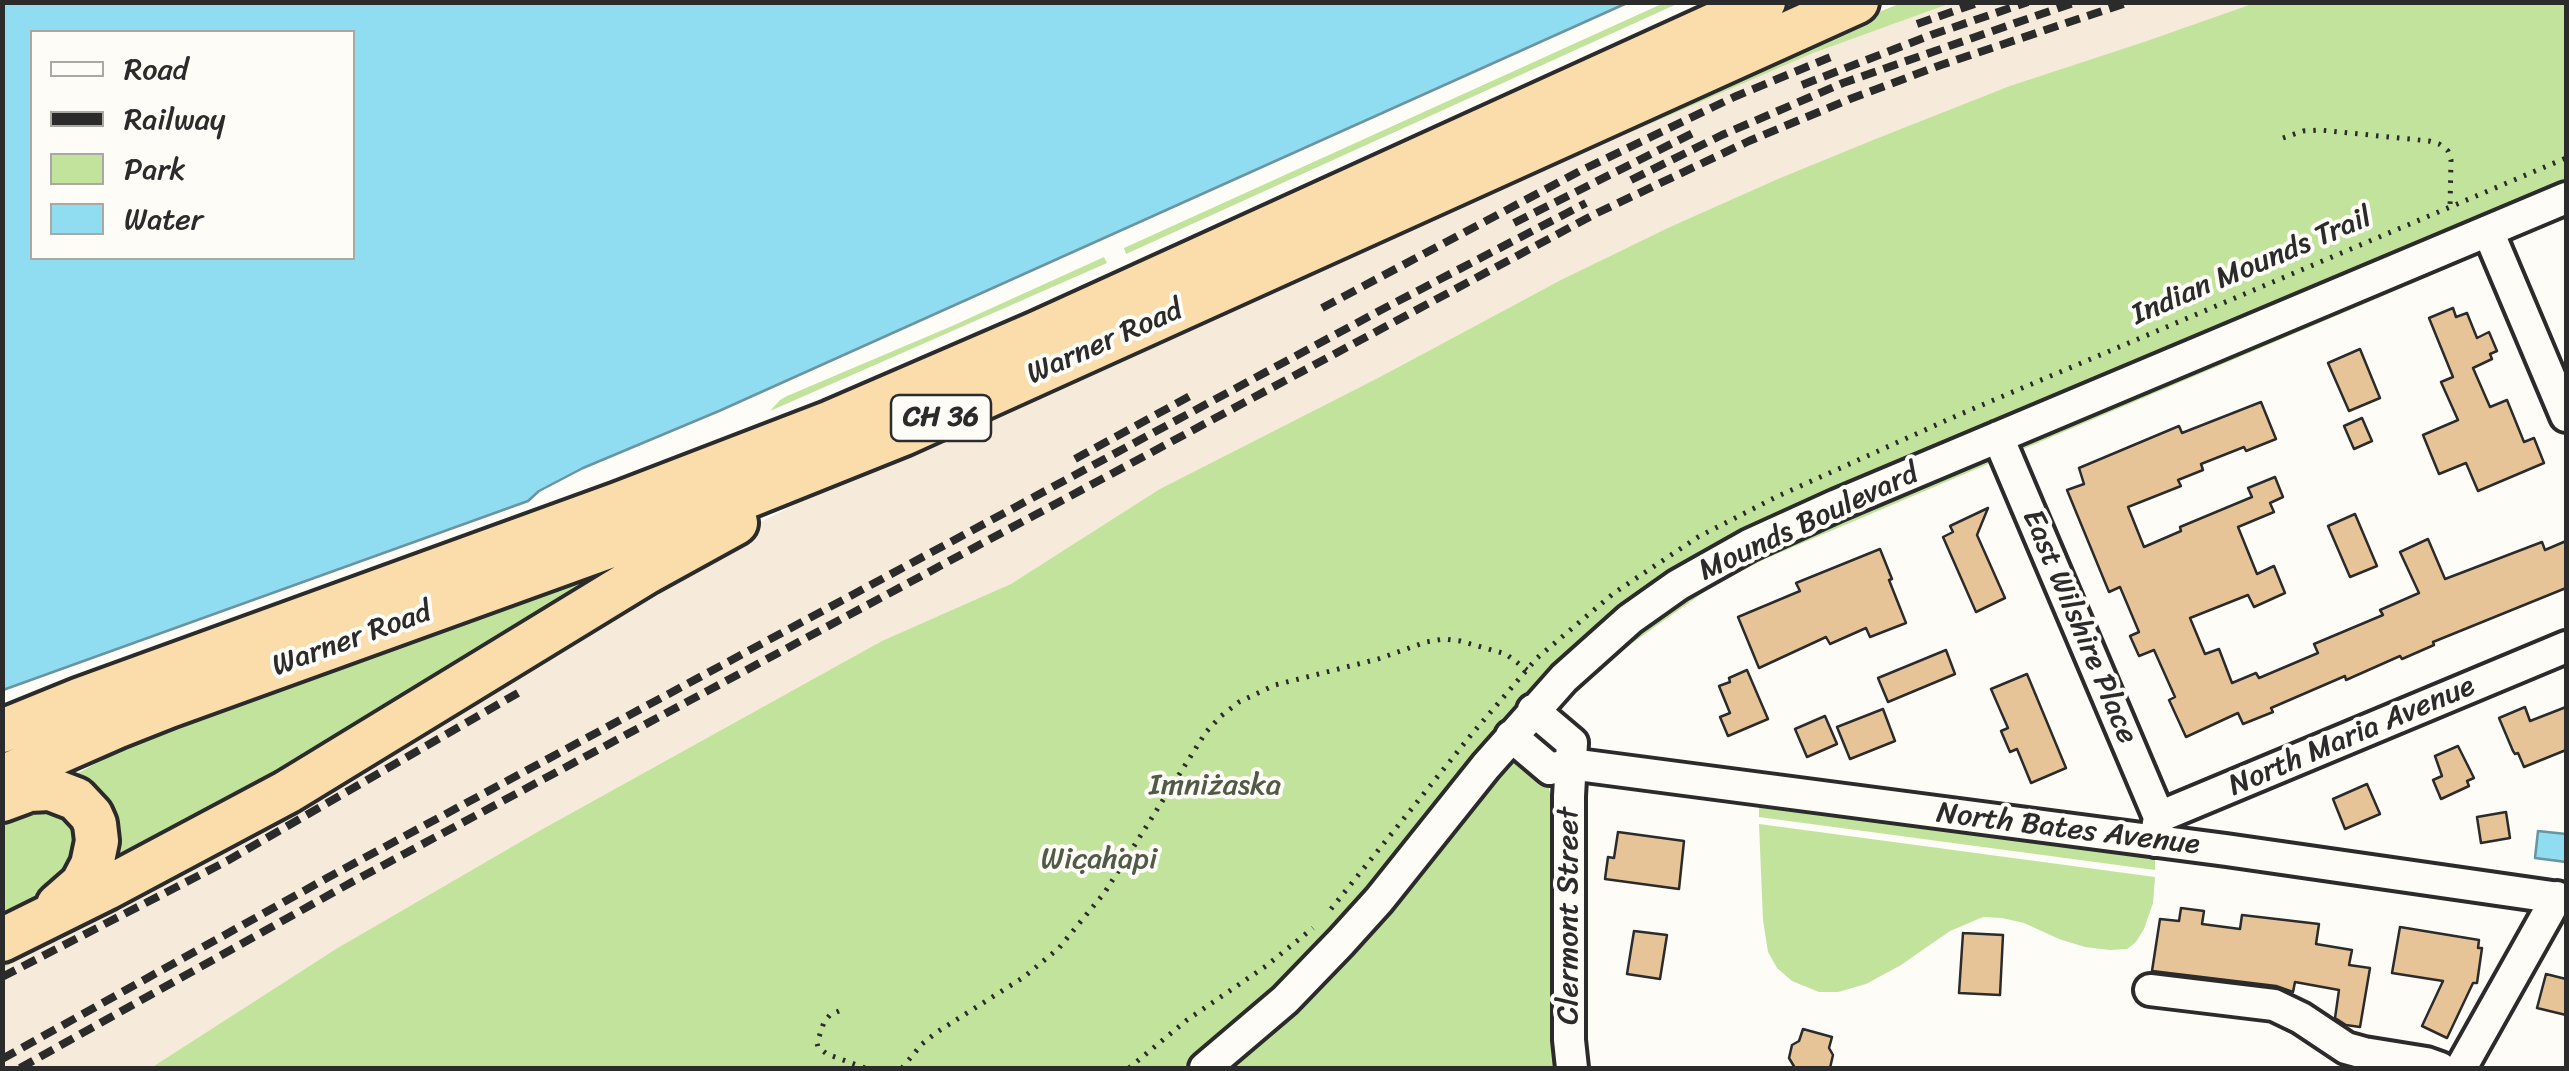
<!DOCTYPE html>
<html>
<head>
<meta charset="utf-8">
<style>
	body { margin:0 }
	#map { position:relative; width:2569px; height:1071px; overflow:hidden; background:#fdfcf7; font-family:Sriracha,sans-serif }
	canvas { display:block }
	.frame { position:absolute; inset:0; border:5px solid #2b2b2b; pointer-events:none }
	.legend { position:absolute; left:30px; top:30px; width:325px; height:230px; box-sizing:border-box; background:#fdfcf7; border:2px solid #a9a8a5; margin:0; padding:12px 18px; list-style:none; font-size:30px; color:#2b2b2b }
	.legend li { display:flex; align-items:center; gap:20px; height:50px }
	.legend b { width:50px; border:2px solid #a9a8a5 }
</style>
</head>
<body>
<div id="map">
<canvas width="2569" height="1071"></canvas>
<div class="frame"></div>
<ul class="legend">
<li><b style="height:12px;background:#fdfcf7"></b>Road</li>
<li><b style="height:12px;background:#2b2b2b"></b>Railway</li>
<li><b style="height:28px;background:#c2e39c"></b>Park</li>
<li><b style="height:28px;background:#90dcf0"></b>Water</li>
</ul>
</div>
<script>
const g = document.querySelector('canvas').getContext('2d');
g.lineJoin = 'round';
function fillPath(path, color) { g.fillStyle = color; g.fill(path, 'evenodd'); }
const poly = rows => new Path2D(rows.map(r => 'M' + r).join(''));
function strokePath(path, color, width, dash) { g.strokeStyle = color; g.lineWidth = width; g.lineCap = dash ? 'butt' : 'round'; g.setLineDash(dash || []); g.stroke(path); }
function label(font, color, halo, rows, align = 'center') {
  g.font = font + ' Sriracha,sans-serif'; g.lineWidth = 8; g.setLineDash([]); g.textBaseline = 'middle'; g.strokeStyle = halo; g.fillStyle = color; for (const [text, x, y, turn = 0] of rows) {
    g.save(); g.translate(x, y); g.rotate((+turn || 0) * Math.PI / 180); g.textAlign = isNaN(turn) ? turn : align; if (halo) g.strokeText(text, 0, 0); g.fillText(text, 0, 0); g.restore();
  }
}
fillPath(poly([
	[1934,3,2305,3,191,1068,3,1068,3,955,753,526,847,478,1625,125]
]), '#f6ebda');
fillPath(poly([
	[1666,2,1679,3,1126,254,1124,248],
	[1707,3,1721,3,973,342,792,416,984,331],
	[1901,3,1951,3,1813,53,1631,132,1601,139,1824,35],
	[2255,3,2566,3,2566,218,1765,559,1711,587,1624,649,1570,698,1518,757,1547,783,1550,792,1558,1068,151,1068,336,949,541,830,882,641,1011,584,1160,489,1380,377,1561,280,1670,227,1778,179,1878,138,2010,86,2144,42],
	[1104,257,1107,263,770,411,780,400,787,396,952,326],
	[632,556,637,566,110,873,78,781,78,773,164,727],
	[395,749,266,830,3,968,3,955],
	[35,801,72,821,80,842,60,884,3,916,2,811],
	[1759,806,2155,859,2155,870,1759,817],
	[1759,824,2155,877,2153,903,2144,929,2136,942,2127,949,2110,950,2085,947,2059,939,2024,923,2002,918,1983,917,1950,931,1901,965,1866,984,1838,992,1819,992,1792,981,1777,968,1768,952,1763,920]
]), '#c2e39c');
const water = poly([
	[3,2,1627,2,1627,3,719,411,583,468,539,491,528,501,3,690,3,2],
	[32,32,352,32,352,258,32,258,32,32],
	[2538,831,2566,834,2566,862,2535,858,2538,831]
]);
fillPath(water, '#90dcf0');
strokePath(water, '#6895a1', 2.5);
const building = poly([
	[2453,308,2456,317,2467,313,2477,338,2489,332,2497,351,2490,354,2492,359,2473,368,2490,407,2507,400,2524,442,2534,438,2544,463,2478,491,2466,463,2439,474,2423,435,2458,420,2441,382,2453,377,2429,318,2453,308],
	[2360,349,2380,398,2349,411,2328,363,2360,349],
	[2261,402,2276,439,2246,451,2244,447,2201,464,2203,470,2178,480,2181,486,2128,507,2144,547,2181,531,2180,527,2252,497,2248,488,2275,477,2283,497,2270,503,2274,512,2238,527,2257,574,2274,566,2285,593,2254,607,2248,595,2190,618,2205,654,2219,649,2232,683,2256,673,2259,678,2318,653,2314,644,2383,615,2380,610,2419,593,2400,552,2428,539,2445,579,2542,542,2545,550,2566,541,2566,588,2433,642,2434,645,2402,659,2400,656,2346,680,2345,676,2271,708,2273,712,2243,724,2238,713,2186,737,2169,700,2175,697,2154,650,2139,656,2130,636,2139,632,2120,587,2109,592,2067,490,2084,484,2079,468,2179,426,2182,433,2261,402],
	[2362,418,2372,441,2354,449,2344,426,2362,418],
	[1988,508,1977,535,2005,598,1976,612,1943,537,1953,532,1950,526,1988,508],
	[2355,514,2377,566,2350,577,2328,526,2355,514],
	[1880,549,1892,579,1889,580,1906,623,1870,637,1866,628,1830,644,1826,637,1759,668,1738,617,1800,591,1796,583,1880,549],
	[1946,650,1955,674,1888,702,1878,678,1946,650],
	[1747,670,1768,719,1728,736,1720,717,1730,713,1719,686,1730,682,1729,678,1747,670],
	[2027,674,2066,768,2031,783,2017,749,2010,752,2001,731,2008,728,1991,689,2027,674],
	[2525,707,2530,721,2566,707,2566,750,2524,767,2518,753,2515,754,2513,751,2499,718,2525,707],
	[1883,709,1895,741,1850,759,1837,727,1883,709],
	[1825,716,1837,744,1807,757,1795,729,1825,716],
	[2458,746,2474,778,2467,781,2469,786,2441,799,2433,780,2442,776,2435,756,2458,746],
	[2367,784,2380,814,2345,829,2333,799,2367,784],
	[2506,812,2510,838,2481,843,2477,817,2506,812],
	[1618,832,1684,841,1679,889,1605,879,1608,857,1614,858,1618,832],
	[2181,908,2204,911,2202,924,2240,929,2242,915,2319,924,2316,944,2352,950,2349,965,2370,968,2360,1027,2346,1025,2335,1018,2339,990,2295,982,2293,992,2276,986,2152,971,2160,919,2179,921,2181,908],
	[2400,927,2479,940,2478,948,2482,948,2477,983,2473,983,2447,1038,2422,1026,2443,981,2392,973,2400,927],
	[1634,931,1667,935,1660,979,1627,974,1634,931],
	[1963,933,2003,935,2000,995,1959,993,1963,933],
	[2546,974,2566,979,2566,1015,2537,1008,2546,974],
	[1803,1029,1832,1037,1829,1048,1833,1055,1830,1068,1795,1068,1789,1058,1792,1045,1799,1041,1803,1029]
]);
fillPath(building, '#e6c498');
strokePath(building, '#2b2b2b', 2.5);
const minor = poly([
	[2488,231,2566,416],
	[1998,437,2159,817],
	[1533,710,1572,743,1569,796,1569,1040,1572,1068],
	[1511,736,1550,769,1570,764,1578,765,2226,850,2566,899],
	[2155,841,2159,817,2566,647],
	[2150,990,2274,1005,2301,1018,2346,1048,2364,1053,2426,1063,2440,1068],
	[1205,1068,1285,1000,1341,942,1379,900,1486,766,1564,678,1630,619,1678,585,1749,545,1837,505,2566,198],
	[2461,1068,2557,897]
]);
const highway = poly([
	[2,731,81,699,618,504,831,422,1037,333,1764,2],
	[2,777,116,727,169,706,741,499,903,434,1857,2],
	[2,800,29,790,50,789,76,799,91,815,95,824,97,841,92,865,82,884,58,905],
	[2,940,107,888,287,792,647,572,736,523]
]);
strokePath(minor, '#2b2b2b', 38);
strokePath(highway, '#2b2b2b', 50);
strokePath(poly([
	[2283,138,2303,131,2320,130,2429,141,2439,144,2448,151,2451,160,2450,208],
	[1331,909,1471,735,1537,658,1614,593,1698,537,1776,497,1956,416,2566,158],
	[839,1011,830,1015,824,1022,817,1043,818,1047,827,1054,865,1068],
	[902,1068,922,1044,937,1032,1024,977,1059,948,1105,892,1206,732,1221,716,1239,702,1275,685,1378,659,1426,642,1444,639,1460,641,1506,654,1527,670],
	[1129,1068,1187,1020,1266,966,1313,928]
]), '#2b2b2b', 5, [2.5, 8]);
strokePath(minor, '#fdfcf7', 30);
strokePath(highway, '#fbddab', 42);
strokePath(poly([
	[1917,24,1980,2],
	[1802,85,1931,35,2028,2],
	[1631,180,1722,135,1843,83,2076,2],
	[1514,223,1693,133],
	[1322,308,1580,171,1734,97,1833,56],
	[1075,459,1192,395],
	[2,977,227,861,518,693],
	[2,1059,327,878,1381,310,1586,203],
	[20,1068,352,882,1595,214,1749,141,1850,99,1941,65,2129,2]
]), '#2b2b2b', 8, [15, 8]);
for (const [x, y, w] of [
	[941,418,100]
]) { const box = new Path2D(); box.roundRect(x - w / 2, y - 23, w, 46, 8); g.fillStyle = '#fdfcf7'; g.fill(box); strokePath(box, '#2b2b2b', 2.5); }
label('bold 28px', '#2b2b2b', null, [
	["CH 36",941,418]
]);
label('30px', '#2b2b2b', '#fdfcf7', [
	["Indian Mounds Trail",2252,267,-23],
	["Warner Road",1105,343,-24],
	["Mounds Boulevard",1809,523,-25],
	["East Wilshire Place",2079,627,67],
	["Warner Road",352,640,-20],
	["North Maria Avenue",2352,737,-23],
	["North Bates Avenue",2068,830,7],
	["Clermont Street",1569,916,-90]
]);
label('30px', '#515947', '#fdfcf7', [
	["Imniżaska",1215,786],
	["Wic̣aḣapi",1099,860]
]);
</script>
</body>
</html>
